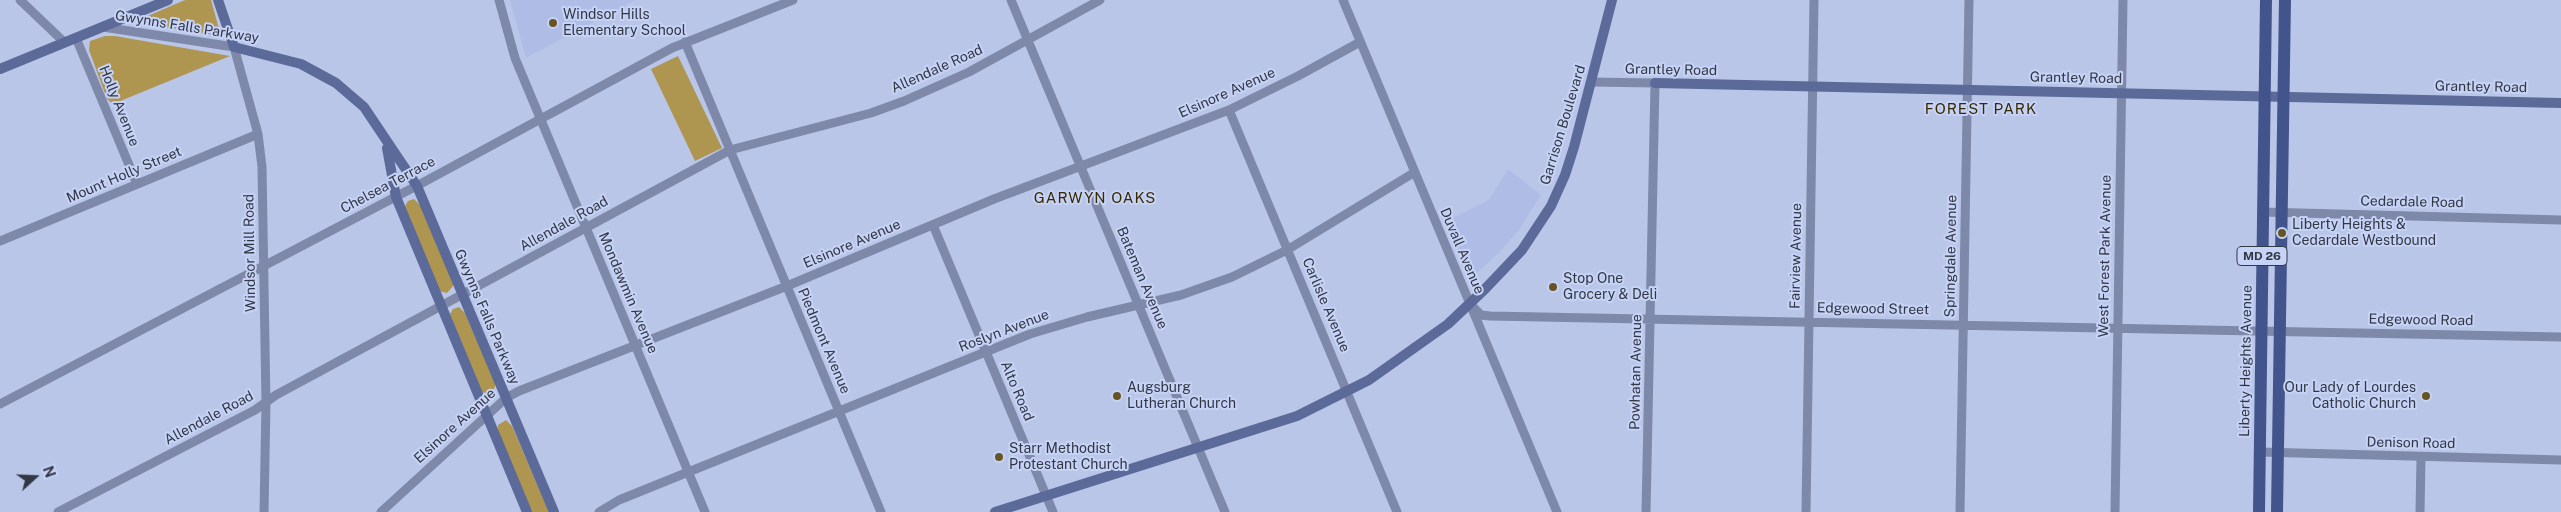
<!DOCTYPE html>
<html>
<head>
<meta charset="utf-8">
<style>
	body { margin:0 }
	#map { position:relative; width:2561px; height:512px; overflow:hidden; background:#b9c6e8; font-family:"Public Sans",sans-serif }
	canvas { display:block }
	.north { position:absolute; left:10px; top:452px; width:50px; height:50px; -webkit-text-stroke:4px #c6d3f6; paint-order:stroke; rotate:70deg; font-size:14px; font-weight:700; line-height:20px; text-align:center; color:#323744 }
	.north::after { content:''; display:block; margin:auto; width:18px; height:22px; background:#323744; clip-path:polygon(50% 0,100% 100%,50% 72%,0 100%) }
</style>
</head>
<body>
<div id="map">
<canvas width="2561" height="512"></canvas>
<div class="north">N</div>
</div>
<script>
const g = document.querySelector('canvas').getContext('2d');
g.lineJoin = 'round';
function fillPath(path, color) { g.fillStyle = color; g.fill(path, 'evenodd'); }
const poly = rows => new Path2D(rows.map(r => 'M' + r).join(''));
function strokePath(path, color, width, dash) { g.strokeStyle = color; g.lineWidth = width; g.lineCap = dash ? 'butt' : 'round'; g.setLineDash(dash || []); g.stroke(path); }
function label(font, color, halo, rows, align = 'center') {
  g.font = font + ' "Public Sans",sans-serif'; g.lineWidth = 4; g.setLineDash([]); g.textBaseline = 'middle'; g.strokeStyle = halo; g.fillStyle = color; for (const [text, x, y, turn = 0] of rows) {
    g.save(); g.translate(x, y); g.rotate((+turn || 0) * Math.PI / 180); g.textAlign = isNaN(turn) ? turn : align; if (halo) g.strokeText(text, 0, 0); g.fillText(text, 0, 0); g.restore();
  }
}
fillPath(poly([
	[510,0,635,0,526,58],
	[1508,169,1541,195,1519,230,1500,252,1471,278,1446,221,1489,200]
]), '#afbde6');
fillPath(poly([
	[185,0,211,0,221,36,142,23,143,18],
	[105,36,115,36,230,56,113,104,107,99,89,50,90,41],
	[678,56,722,148,695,161,651,69],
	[414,199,420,205,453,282,453,286,447,293,439,291,405,206,408,201],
	[459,307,465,313,495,383,495,387,490,394,482,392,450,314,453,309],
	[506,420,512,426,549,512,532,512,498,432,498,425]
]), '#ae9550');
strokePath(poly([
	[20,0,64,42],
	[499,0,515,58,705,512],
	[1011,0,1225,512],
	[1343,0,1557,512],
	[103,27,234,47,258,134,262,167,266,403,264,512],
	[76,38,137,184],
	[685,42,881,512],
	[1591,82,1655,83,1646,512],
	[1229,110,1397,512],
	[2263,212,2561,220],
	[933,225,1053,512],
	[0,241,258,134],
	[1470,304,1481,315,1490,316,2561,337],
	[0,404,424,182,672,48,793,0],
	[2260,452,2561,460],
	[58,512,255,410,276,395,730,150,871,113,904,101,969,72,1100,0],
	[381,512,506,398,519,391,787,286,994,199,1229,110,1298,76,1360,42],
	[599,512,619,500,1030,334,1087,317,1181,295,1232,277,1287,250,1415,172],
	[1806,512,1814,0],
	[1960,512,1969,0],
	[2115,512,2123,0],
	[2420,512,2421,457]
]), '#7e89a9', 9);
strokePath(poly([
	[218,0,234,47,301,64,336,83,364,107,417,186,554,512],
	[0,69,168,0],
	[1655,83,2561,103],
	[387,148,396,197,527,512],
	[995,512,1297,416,1369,380,1448,324,1485,289,1522,250,1551,206,1565,175,1574,147,1612,0]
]), '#5b6a98', 10);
strokePath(poly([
	[2259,512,2266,0],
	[2277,512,2285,0]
]), '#43548c', 12);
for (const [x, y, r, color] of [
	[553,23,5,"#665422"],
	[2282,233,5,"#665422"],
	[1553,287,5,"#665422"],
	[1117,396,5,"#665422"],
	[2426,396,5,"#665422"],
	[999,457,5,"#665422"]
]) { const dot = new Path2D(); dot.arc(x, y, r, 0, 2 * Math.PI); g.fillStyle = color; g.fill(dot); strokePath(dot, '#c6d3f6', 2); }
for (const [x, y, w] of [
	[2262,256,50]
]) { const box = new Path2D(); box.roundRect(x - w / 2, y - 9.5, w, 19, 4); g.fillStyle = '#c6d3f6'; g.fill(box); strokePath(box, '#323744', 1); }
label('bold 12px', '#323744', null, [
	["MD 26",2262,256]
]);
label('14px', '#323744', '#c6d3f6', [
	["Windsor Hills",563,15],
	["Elementary School",563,31],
	["Liberty Heights &",2292,225],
	["Cedardale Westbound",2292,241],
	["Stop One",1563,279],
	["Grocery & Deli",1563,295],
	["Augsburg",1127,388],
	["Lutheran Church",1127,404],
	["Our Lady of Lourdes",2416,388,"right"],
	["Catholic Church",2416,404,"right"],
	["Starr Methodist",1009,449],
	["Protestant Church",1009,465]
], 'left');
label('14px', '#323744', '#c6d3f6', [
	["Gwynns Falls Parkway",187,27,9],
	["Allendale Road",937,69,-24],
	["Grantley Road",1671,70,1],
	["Grantley Road",2076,78,1],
	["Grantley Road",2481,87,1],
	["Elsinore Avenue",1227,93,-24],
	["Holly Avenue",119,106,68],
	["Garrison Boulevard",1563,125,-73],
	["Mount Holly Street",124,175,-23],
	["Chelsea Terrace",388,185,-28],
	["Cedardale Road",2412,202,1],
	["Allendale Road",564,224,-29],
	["Elsinore Avenue",852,244,-23],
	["Duvall Avenue",1462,251,67],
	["Windsor Mill Road",250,253,-91],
	["Fairview Avenue",1796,256,-89],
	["Springdale Avenue",1951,256,-89],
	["West Forest Park Avenue",2105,256,-89],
	["Bateman Avenue",1142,278,67],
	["Mondawmin Avenue",628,293,67],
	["Carlisle Avenue",1326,305,67],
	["Edgewood Street",1873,309,1],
	["Gwynns Falls Parkway",487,317,67],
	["Edgewood Road",2421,320,1],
	["Roslyn Avenue",1004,331,-21],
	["Piedmont Avenue",824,341,67],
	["Liberty Heights Avenue",2246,361,-89],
	["Powhatan Avenue",1636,372,-89],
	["Alto Road",1017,391,67],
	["Allendale Road",209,418,-28],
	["Elsinore Avenue",455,426,-42],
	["Denison Road",2411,443,1]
]);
g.letterSpacing = '1px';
label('15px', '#382a00', '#c6d3f6', [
	["FOREST PARK",1981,109],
	["GARWYN OAKS",1095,198]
]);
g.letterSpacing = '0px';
</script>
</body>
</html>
